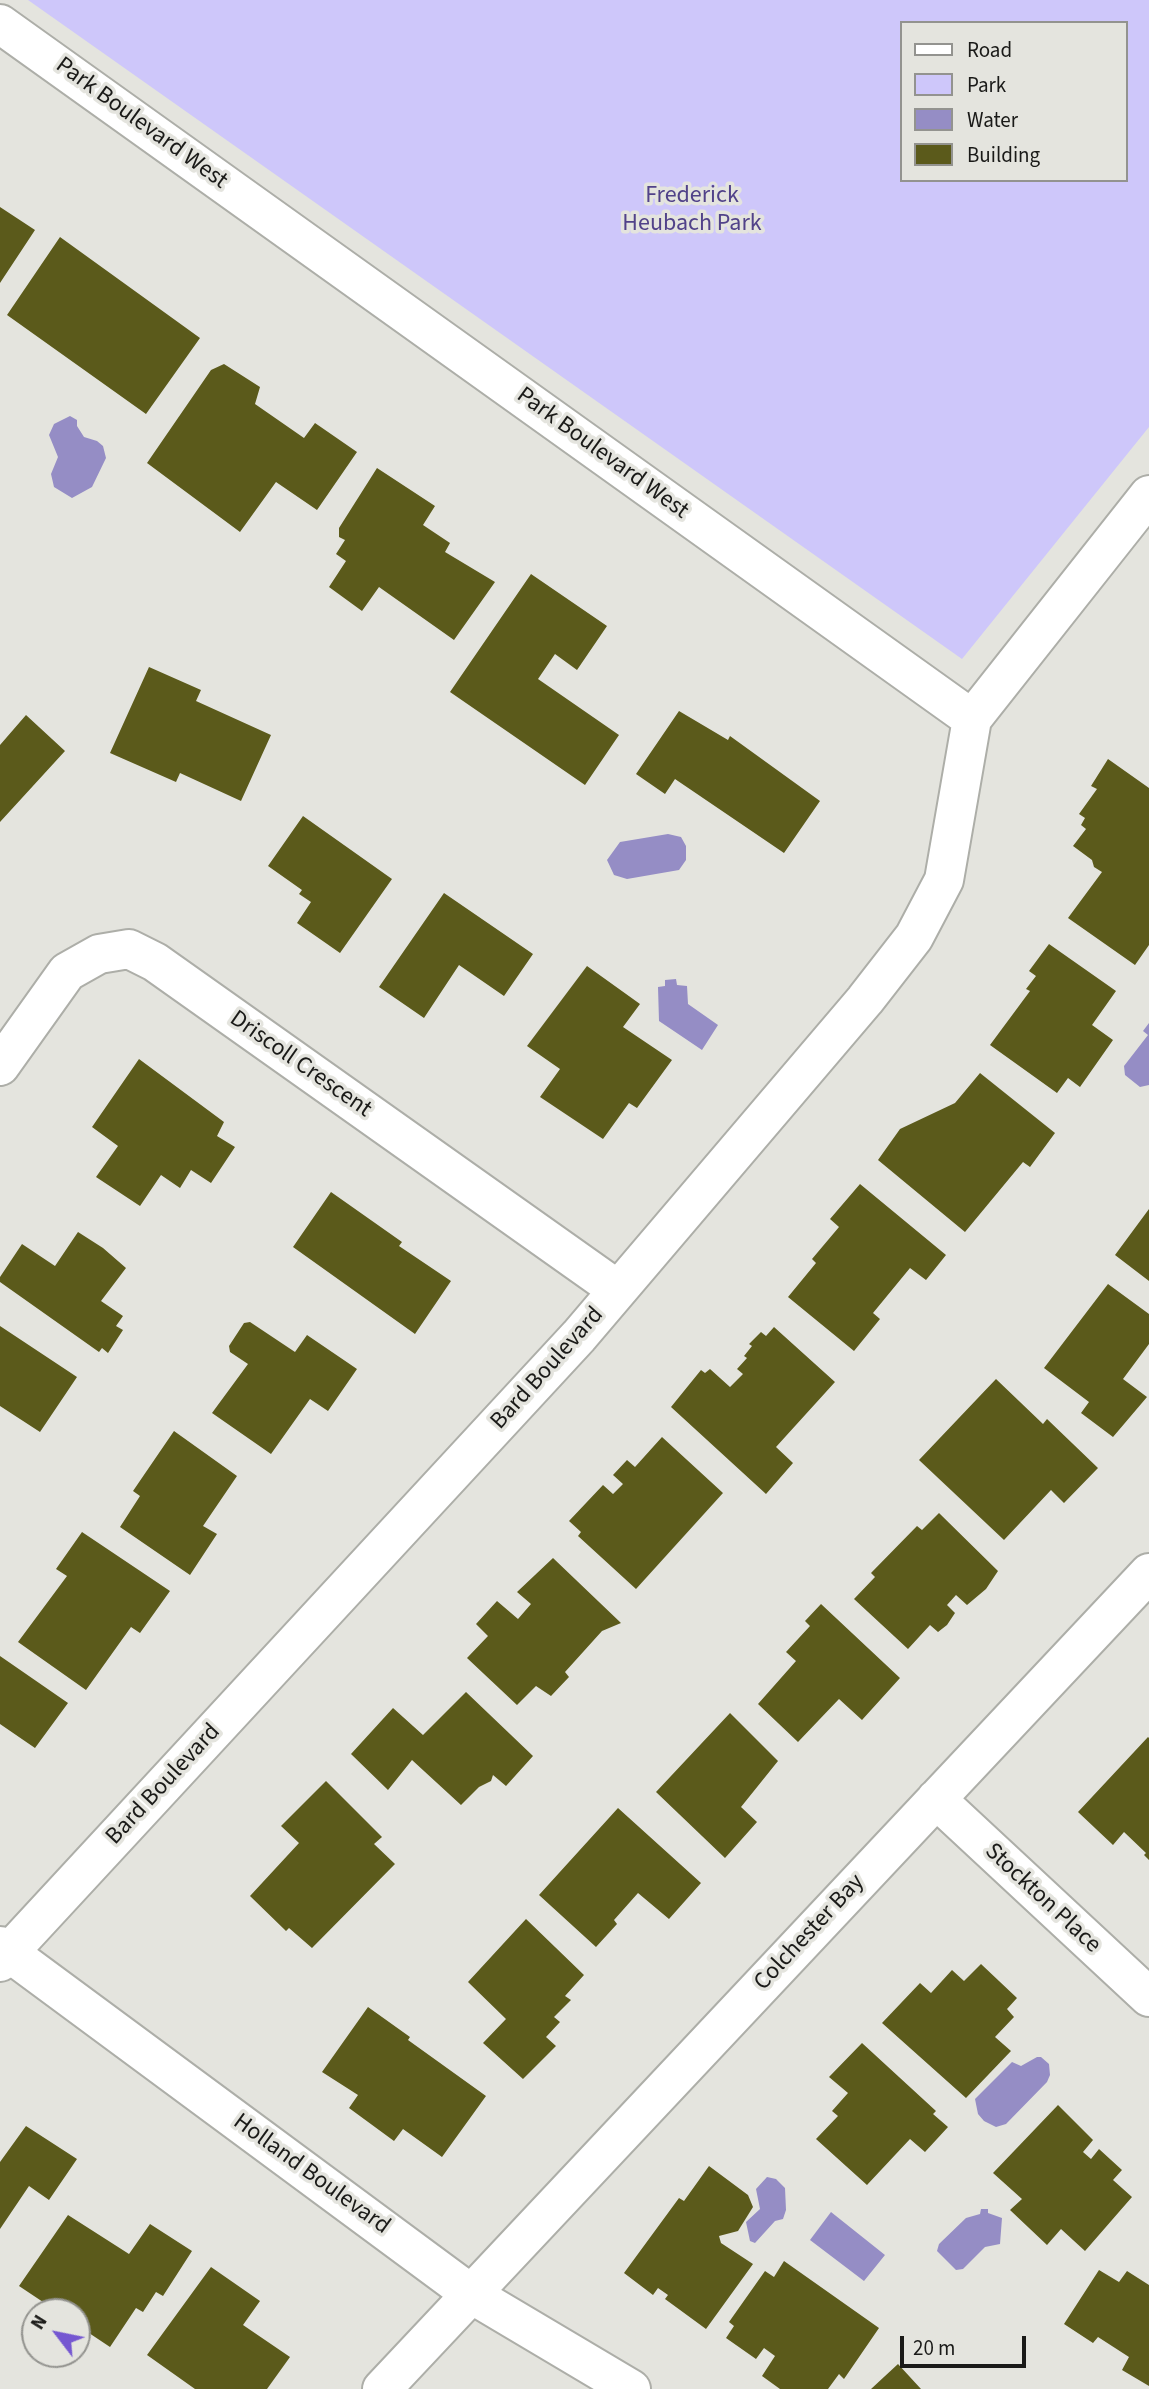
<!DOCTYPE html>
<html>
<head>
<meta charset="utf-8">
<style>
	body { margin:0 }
	#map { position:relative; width:1149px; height:2389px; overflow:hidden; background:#e4e4de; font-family:"Source Sans 3",sans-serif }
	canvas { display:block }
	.legend { position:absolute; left:900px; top:21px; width:228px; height:161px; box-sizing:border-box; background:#e4e4de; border:2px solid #93938f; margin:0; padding:9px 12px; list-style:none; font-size:21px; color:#1a1a18 }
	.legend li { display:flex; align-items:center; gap:14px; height:35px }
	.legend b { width:35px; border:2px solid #93938f }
	.north { position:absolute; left:21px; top:2298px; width:70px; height:70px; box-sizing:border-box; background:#e4e4de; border:2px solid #93938f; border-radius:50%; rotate:302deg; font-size:19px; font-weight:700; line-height:28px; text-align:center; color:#1a1a18 }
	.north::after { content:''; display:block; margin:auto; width:24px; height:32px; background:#7557d1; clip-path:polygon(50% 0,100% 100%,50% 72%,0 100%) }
	.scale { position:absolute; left:900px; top:2336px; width:126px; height:32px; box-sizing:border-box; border:4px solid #1a1a18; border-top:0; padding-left:9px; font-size:21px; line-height:24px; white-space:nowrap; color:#1a1a18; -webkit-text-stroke:5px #e4e4de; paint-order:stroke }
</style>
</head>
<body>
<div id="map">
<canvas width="1149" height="2389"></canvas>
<ul class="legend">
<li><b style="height:9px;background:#fff"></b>Road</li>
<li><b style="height:19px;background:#cec7fa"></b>Park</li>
<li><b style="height:19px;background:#958dc5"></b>Water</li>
<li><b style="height:19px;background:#5b5a1b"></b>Building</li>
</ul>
<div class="north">N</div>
<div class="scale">20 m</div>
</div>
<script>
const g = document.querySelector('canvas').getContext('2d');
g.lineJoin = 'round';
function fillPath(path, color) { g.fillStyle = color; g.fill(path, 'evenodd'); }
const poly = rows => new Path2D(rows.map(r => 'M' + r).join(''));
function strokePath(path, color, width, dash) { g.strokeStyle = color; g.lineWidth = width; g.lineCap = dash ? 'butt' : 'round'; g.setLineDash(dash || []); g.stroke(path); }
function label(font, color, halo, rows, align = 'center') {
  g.font = font + ' "Source Sans 3",sans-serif'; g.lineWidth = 7; g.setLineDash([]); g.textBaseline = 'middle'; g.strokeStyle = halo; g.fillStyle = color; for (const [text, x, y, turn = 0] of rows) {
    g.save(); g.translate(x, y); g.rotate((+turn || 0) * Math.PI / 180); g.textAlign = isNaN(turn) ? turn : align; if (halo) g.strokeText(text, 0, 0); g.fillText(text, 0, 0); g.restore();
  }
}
fillPath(poly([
	[28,0,1149,0,1149,427,962,659],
	[902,23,1126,23,1126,180,902,180]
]), '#cec7fa');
fillPath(poly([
	[70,416,77,420,77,426,84,437,97,441,103,446,106,458,92,487,72,498,54,487,51,474,58,457,49,435,54,424],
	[668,834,681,837,686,846,686,860,679,870,627,879,614,875,607,860,620,842],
	[676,979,677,985,687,986,688,1004,718,1025,702,1050,659,1021,658,987,665,986,665,980],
	[1149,1023,1149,1085,1140,1087,1125,1075,1124,1066,1148,1035,1143,1031],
	[1037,2057,1041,2057,1049,2064,1050,2075,1047,2082,1006,2124,996,2127,984,2121,978,2114,975,2099,1012,2062,1021,2066],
	[767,2177,776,2179,785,2188,786,2210,783,2219,775,2221,755,2243,750,2241,746,2222,760,2209,756,2189],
	[981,2209,988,2209,988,2213,1002,2218,1000,2244,985,2247,963,2269,956,2270,937,2251,939,2244,966,2218,980,2214],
	[831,2212,885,2255,864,2281,810,2240]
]), '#958dc5');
fillPath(poly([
	[0,207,35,230,0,283],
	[60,237,200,338,146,414,7,315],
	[224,364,260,387,255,404,304,438,315,423,357,452,317,510,276,482,240,532,147,463,211,370],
	[377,468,435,506,423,525,450,543,445,552,495,582,454,640,379,587,362,611,329,587,346,561,336,554,345,540,339,537,339,528],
	[531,574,607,626,577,670,555,654,538,679,619,735,585,785,450,692],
	[149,667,201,690,196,701,271,735,241,801,180,773,176,782,110,753],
	[679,711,728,740,730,736,820,801,784,853,675,779,665,794,636,774],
	[26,715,65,751,0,822,0,745],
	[1108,759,1149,788,1149,945,1135,965,1068,918,1102,872,1094,867,1092,860,1073,846,1086,829,1081,825,1085,818,1079,814,1097,789,1091,786],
	[303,816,392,879,340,953,297,923,311,902,299,894,302,890,268,866],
	[444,893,533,954,504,996,459,965,424,1018,379,987],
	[1049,944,1116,991,1092,1025,1113,1040,1080,1087,1068,1078,1057,1093,990,1045,1030,991,1026,989,1036,976,1029,971],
	[587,966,640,1004,623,1027,672,1060,637,1108,629,1103,603,1139,540,1097,560,1069,527,1046],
	[139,1059,224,1122,217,1136,235,1147,211,1183,191,1170,180,1188,161,1175,140,1206,96,1177,118,1146,92,1127],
	[980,1073,1055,1133,1030,1167,1023,1162,965,1232,878,1160,900,1129,955,1103],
	[860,1184,946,1255,926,1280,910,1268,873,1313,880,1319,854,1351,788,1297,816,1263,812,1259,839,1227,830,1219],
	[331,1192,402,1242,399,1246,451,1281,415,1334,293,1247],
	[1149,1209,1149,1281,1115,1255],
	[78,1232,103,1248,126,1268,101,1301,123,1316,116,1326,123,1330,108,1353,102,1348,99,1352,0,1282,0,1277,22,1244,55,1266],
	[1108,1284,1149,1314,1149,1344,1123,1379,1147,1397,1113,1437,1081,1413,1089,1402,1044,1368],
	[250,1322,295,1352,307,1335,357,1369,328,1411,310,1399,271,1454,212,1413,248,1364,230,1352,229,1346,244,1323],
	[0,1326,77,1377,40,1432,0,1406],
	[774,1327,835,1382,776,1447,793,1463,766,1494,671,1407,701,1370,705,1373,710,1369,730,1387,743,1374,737,1369,747,1358,744,1356,752,1346,749,1344,761,1332,766,1336],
	[996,1379,1043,1424,1047,1419,1098,1468,1064,1503,1051,1490,1004,1540,919,1460],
	[174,1431,237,1476,203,1526,217,1534,190,1575,120,1527,140,1496,133,1491],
	[662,1437,723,1493,636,1589,578,1536,581,1532,569,1521,603,1485,613,1494,623,1484,613,1475,627,1460,635,1467],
	[939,1513,998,1571,986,1589,967,1605,956,1595,947,1605,955,1613,947,1625,938,1632,930,1625,908,1649,854,1599,875,1577,871,1573,917,1526,922,1530],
	[82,1532,170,1591,140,1633,131,1627,86,1690,18,1642,67,1576,56,1569],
	[553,1558,621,1623,602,1631,565,1672,569,1677,551,1696,536,1686,517,1705,467,1658,488,1636,476,1624,497,1601,518,1619,531,1604,517,1592],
	[821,1604,900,1678,862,1720,839,1699,798,1742,758,1704,796,1661,786,1652,810,1626,805,1621],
	[0,1656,68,1703,35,1748,0,1724],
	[466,1692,533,1756,506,1786,493,1775,491,1781,479,1787,461,1805,412,1760,388,1790,351,1754,393,1708,423,1735],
	[730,1713,778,1761,741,1807,757,1822,725,1858,656,1792],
	[1148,1737,1149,1738,1149,1860,1144,1855,1146,1853,1124,1832,1113,1845,1078,1812],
	[326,1781,382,1837,374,1844,395,1864,312,1948,289,1928,286,1931,250,1896,299,1843,281,1826],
	[618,1808,701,1883,669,1919,638,1893,614,1920,617,1924,596,1947,539,1895],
	[526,1919,584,1975,565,1996,571,2000,554,2017,560,2022,546,2037,556,2046,523,2079,483,2043,506,2019,468,1982],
	[981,1964,1017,1998,1007,2009,1014,2017,995,2037,1011,2051,966,2098,882,2023,920,1983,931,1993,952,1970,964,1981],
	[368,2007,410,2037,408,2040,486,2096,442,2157,403,2129,394,2141,349,2108,358,2095,322,2072],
	[862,2043,936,2111,933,2114,948,2127,925,2152,910,2139,867,2185,816,2139,838,2116,832,2111,848,2093,829,2077],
	[1058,2105,1093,2140,1083,2152,1091,2159,1099,2149,1122,2170,1113,2180,1132,2197,1085,2251,1061,2229,1047,2245,1010,2210,1022,2199,993,2173],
	[26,2126,77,2159,49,2200,29,2186,0,2229,0,2162],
	[709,2166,748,2195,753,2207,738,2231,719,2236,721,2243,753,2264,706,2329,665,2299,668,2295,658,2288,653,2295,624,2273,679,2198,684,2201],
	[68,2215,129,2254,150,2224,192,2251,163,2296,156,2292,143,2312,136,2308,110,2347,77,2325,77,2312,58,2312,19,2286],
	[784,2261,879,2328,844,2379,839,2374,828,2389,780,2389,762,2376,775,2356,764,2348,756,2359,726,2338,734,2326,729,2322,765,2271,774,2277],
	[211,2267,260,2301,243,2325,290,2357,267,2389,195,2389,147,2355],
	[1099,2270,1119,2282,1127,2271,1149,2285,1149,2386,1122,2370,1129,2357,1098,2337,1093,2343,1064,2324],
	[898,2364,921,2389,871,2389]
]), '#5b5a1b');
const minor = poly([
	[0,24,972,719],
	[0,1066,67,972,99,954,129,949,155,962,618,1290],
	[936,1799,1149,1997],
	[0,1946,471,2294,631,2389],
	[0,1962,579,1336,865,1000,914,937,944,880,972,719,1149,495],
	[382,2389,1149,1573]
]);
strokePath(minor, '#adaea8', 42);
strokePath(minor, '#fff', 38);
label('24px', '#1a1a18', '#e4e4de', [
	["Park Boulevard West",141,124,36],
	["Park Boulevard West",602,454,36],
	["Driscoll Crescent",300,1065,35],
	["Bard Boulevard",548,1369,-48],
	["Bard Boulevard",164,1785,-47],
	["Stockton Place",1042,1899,43],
	["Colchester Bay",810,1933,-47],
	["Holland Boulevard",311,2175,36]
]);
label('24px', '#514289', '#e4e4de', [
	["Frederick",692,197],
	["Heubach Park",692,225]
]);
</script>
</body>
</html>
